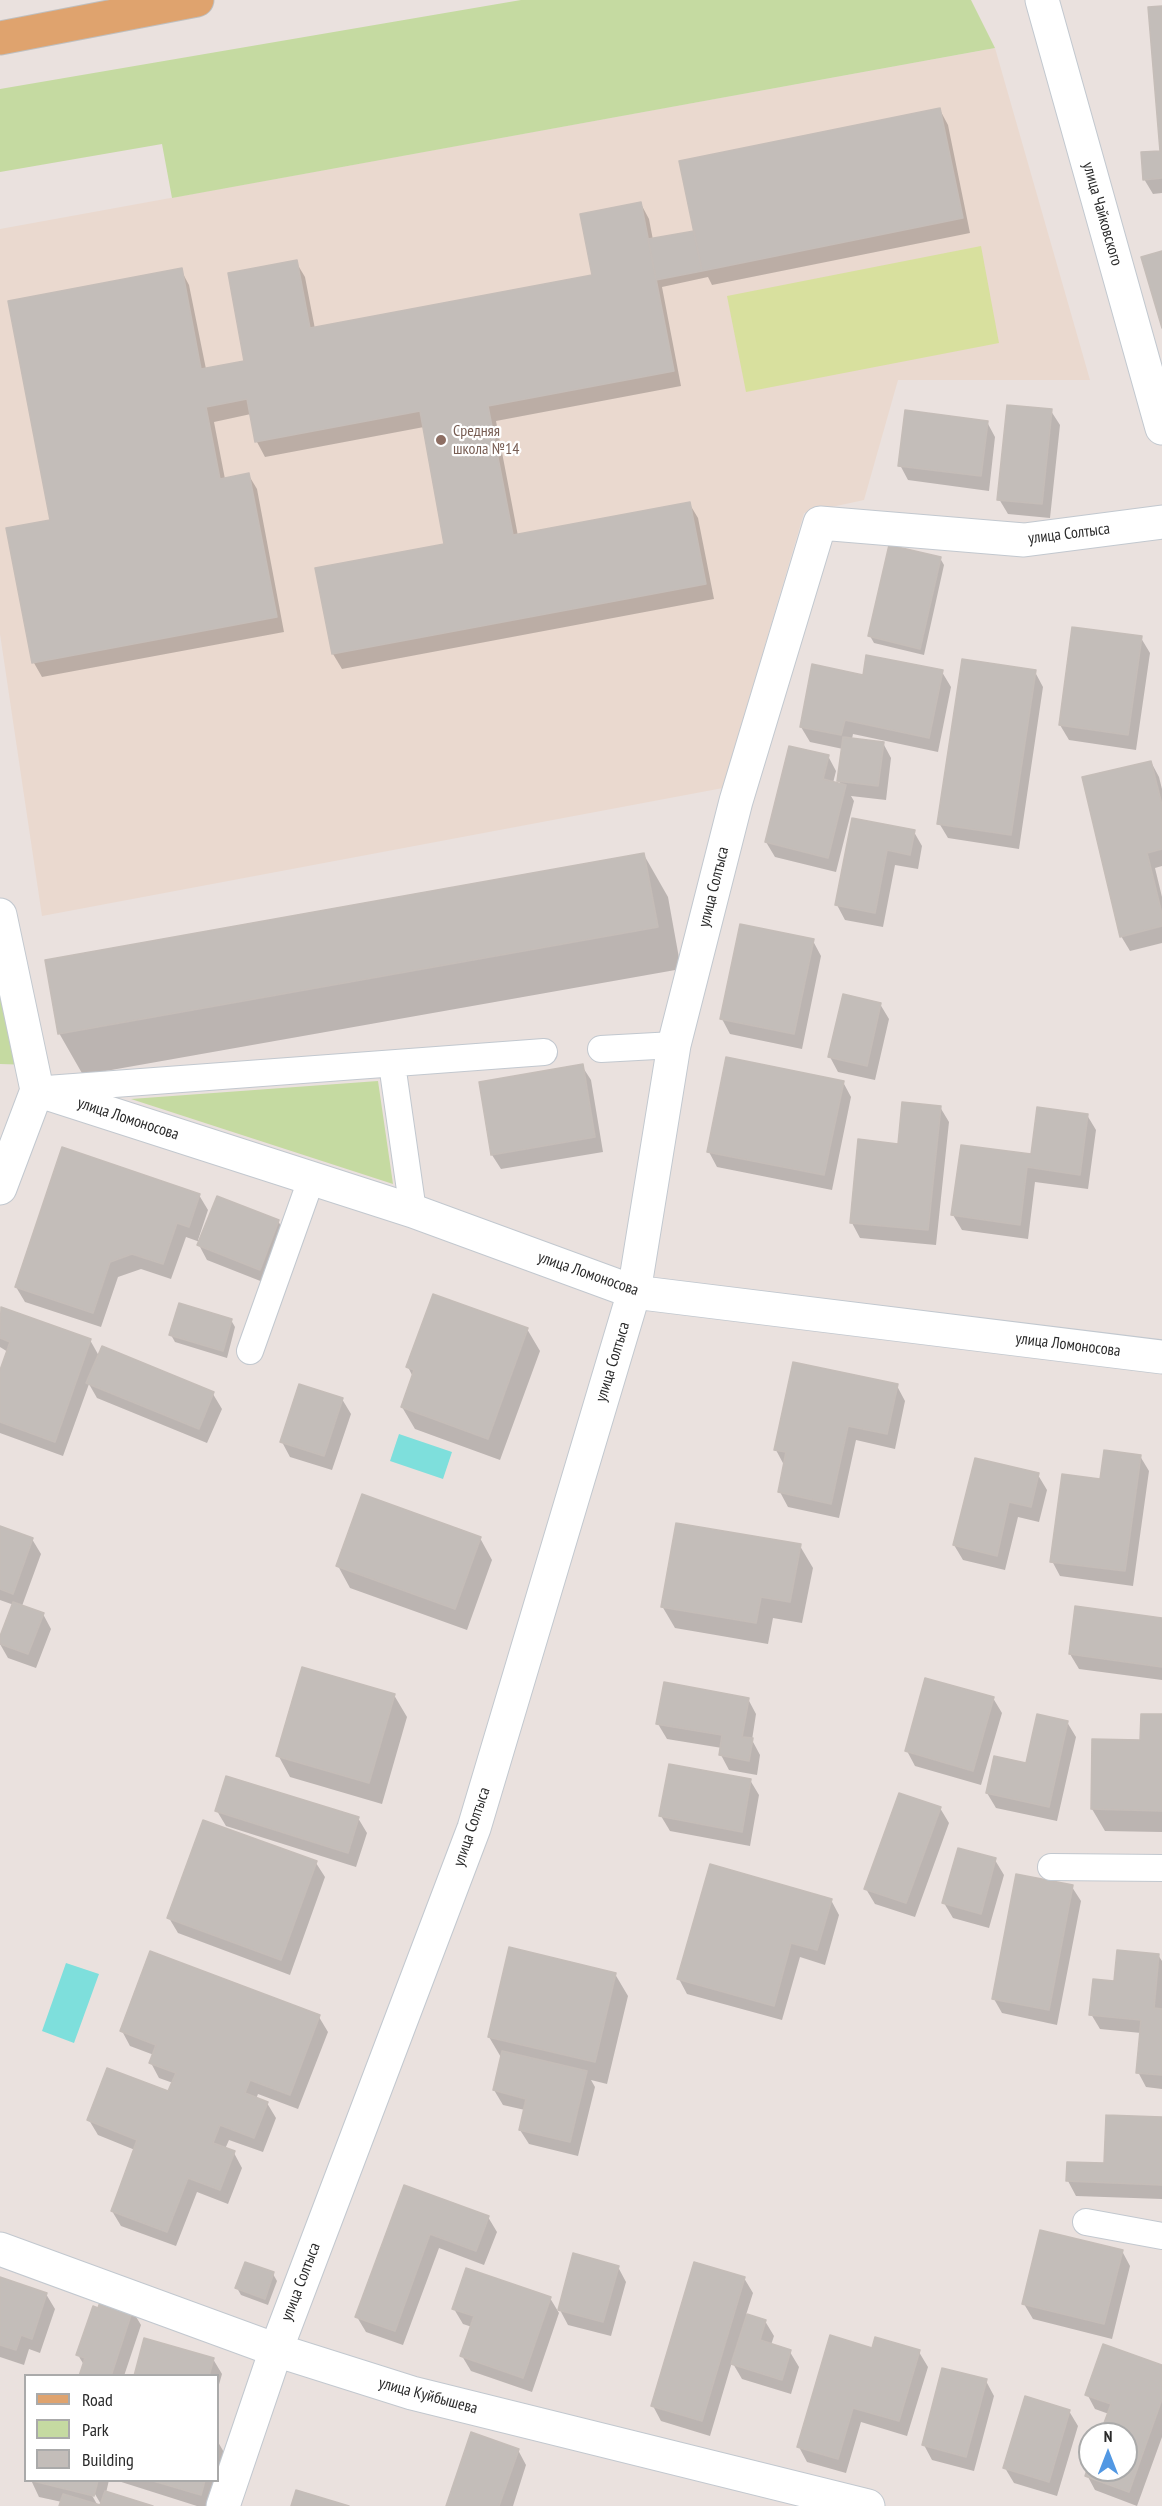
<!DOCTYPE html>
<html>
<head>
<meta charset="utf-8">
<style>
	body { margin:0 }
	#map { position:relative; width:1162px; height:2506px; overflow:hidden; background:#eae1de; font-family:"PT Sans Narrow",sans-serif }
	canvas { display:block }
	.legend { position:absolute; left:24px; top:2374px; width:195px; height:108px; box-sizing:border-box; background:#fff; border:2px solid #aaa; margin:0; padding:8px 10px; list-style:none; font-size:18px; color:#2a2a2a }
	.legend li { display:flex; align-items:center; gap:12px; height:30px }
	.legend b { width:30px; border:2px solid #aaa }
	.north { position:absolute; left:1078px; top:2422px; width:60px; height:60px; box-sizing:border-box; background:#fff; border:2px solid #aaa; border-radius:50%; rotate:0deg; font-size:16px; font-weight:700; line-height:24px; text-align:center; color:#2a2a2a }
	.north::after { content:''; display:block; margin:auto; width:21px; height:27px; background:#5298e3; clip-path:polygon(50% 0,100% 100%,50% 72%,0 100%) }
</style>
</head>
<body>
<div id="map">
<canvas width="1162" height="2506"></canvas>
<ul class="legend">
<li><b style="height:8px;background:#dfa36e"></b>Road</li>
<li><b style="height:16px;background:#c5daa1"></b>Park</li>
<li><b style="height:16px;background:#c3bdb9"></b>Building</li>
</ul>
<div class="north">N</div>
</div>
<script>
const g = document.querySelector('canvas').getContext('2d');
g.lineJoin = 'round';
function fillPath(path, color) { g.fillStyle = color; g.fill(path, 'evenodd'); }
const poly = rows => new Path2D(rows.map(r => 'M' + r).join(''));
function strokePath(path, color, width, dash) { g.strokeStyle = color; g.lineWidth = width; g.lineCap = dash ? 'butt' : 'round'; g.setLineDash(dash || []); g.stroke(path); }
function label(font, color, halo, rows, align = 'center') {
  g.font = font + ' "PT Sans Narrow",sans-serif'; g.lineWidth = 4.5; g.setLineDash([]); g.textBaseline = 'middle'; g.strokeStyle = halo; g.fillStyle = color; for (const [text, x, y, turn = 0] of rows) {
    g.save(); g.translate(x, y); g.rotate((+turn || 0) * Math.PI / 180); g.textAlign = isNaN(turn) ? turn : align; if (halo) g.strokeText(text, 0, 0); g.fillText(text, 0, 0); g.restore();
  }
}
fillPath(poly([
	[995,48,1090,380,898,380,864,500,804,513,723,788,42,916,0,634,0,229]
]), '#ead9cf');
fillPath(poly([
	[521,0,971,0,995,48,172,198,162,144,0,172,0,89],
	[0,915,32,1065,0,1064],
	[378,1081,393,1184,131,1099]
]), '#c5daa1');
fillPath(poly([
	[981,246,999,343,746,392,727,296]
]), '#d8e09e');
fillPath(poly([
	[399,1434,452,1452,443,1479,390,1461],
	[66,1963,99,1974,74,2043,42,2031]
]), '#7edfdc');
fillPath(poly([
	[1162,7,1162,193,1153,194,1144,179,1162,152],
	[940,110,948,125,970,233,712,285,708,277,662,287,681,386,496,421,518,536,689,503,698,518,714,599,342,669,333,654,317,569,446,545,424,427,265,457,257,442,251,414,214,422,225,479,248,474,257,489,284,632,42,677,34,663,51,521,181,270,189,285,206,369,246,362,296,262,305,277,315,329,594,276,641,204,649,219,653,240,696,232],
	[1051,411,1060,425,1050,518,1008,514,999,499],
	[987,422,995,437,989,491,908,480,900,465],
	[940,558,944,565,924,655,874,643,870,636],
	[1141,638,1150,653,1136,750,1069,740,1060,725],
	[942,672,951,687,938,752,853,734,852,739,883,743,891,758,886,800,851,796,854,801,836,872,775,857,766,842,828,756,836,771,833,783,841,785,839,781,843,749,810,742,801,727,864,676],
	[1035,672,1043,687,1019,849,948,838,939,823],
	[1151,762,1159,777,1162,789,1162,866,1155,868,1162,897,1162,943,1130,951,1121,936],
	[853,820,914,832,922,846,918,869,895,865,883,927,845,920,837,905],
	[644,855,668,897,681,969,83,1075,59,1033],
	[813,941,821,956,802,1049,730,1034,722,1019],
	[880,1004,889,1019,875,1080,838,1072,830,1057],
	[582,1066,591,1080,603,1152,501,1169,492,1155],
	[843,1082,851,1097,832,1190,717,1167,709,1152],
	[940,1107,949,1122,936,1245,860,1238,852,1223,899,1145],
	[1087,1115,1096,1130,1088,1189,1035,1182,1028,1239,962,1230,953,1215],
	[199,1195,208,1210,198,1240,200,1240,278,1221,287,1236,268,1284,207,1260,199,1245,200,1242,186,1237,171,1279,141,1269,118,1277,101,1327,25,1302,16,1287],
	[2,1309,90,1340,99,1356,213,1394,222,1409,207,1443,97,1398,89,1384,63,1456,0,1433,0,1374,8,1352,0,1347,0,1316],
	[231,1320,235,1327,227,1358,175,1342,171,1335],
	[527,1329,540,1351,500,1460,415,1429,402,1407,413,1377,408,1367],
	[897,1386,905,1401,895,1449,856,1440,839,1518,788,1507,780,1492,784,1465,776,1450],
	[342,1399,351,1414,332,1470,290,1457,282,1442],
	[1140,1456,1149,1471,1133,1586,1060,1576,1052,1561,1101,1481],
	[1038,1475,1047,1490,1039,1522,1018,1517,1005,1570,963,1560,954,1545],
	[0,1527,32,1539,41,1554,22,1606,43,1614,51,1629,36,1668,8,1658,0,1644,14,1605,0,1600],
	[480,1538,492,1560,467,1630,350,1588,338,1566],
	[800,1546,813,1568,802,1623,773,1618,768,1644,675,1628,662,1606],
	[1162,1619,1162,1680,1079,1669,1070,1654],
	[394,1695,407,1717,382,1804,290,1777,278,1755],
	[993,1698,1002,1713,981,1785,915,1766,907,1751],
	[748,1699,756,1714,752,1740,760,1755,757,1775,729,1770,721,1755,722,1748,667,1739,658,1724],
	[1162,1716,1162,1832,1105,1831,1092,1809],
	[1067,1722,1076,1737,1057,1821,996,1808,987,1793,1027,1765],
	[750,1780,759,1795,750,1846,670,1831,661,1816],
	[940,1808,949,1823,915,1917,875,1904,866,1889],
	[217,1811,358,1818,367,1833,356,1867,226,1826],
	[995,1860,1004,1875,989,1928,953,1918,944,1903],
	[316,1863,325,1877,290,1975,178,1933,169,1918],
	[1072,1887,1081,1901,1057,2025,1002,2013,994,1999],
	[831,1900,839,1915,825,1965,800,1957,782,2020,687,1994,679,1979],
	[1158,1955,1162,1961,1162,2089,1146,2087,1138,2072,1141,2033,1100,2029,1091,2014,1116,1983],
	[615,1974,628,1996,607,2084,591,2080,595,2087,578,2156,529,2144,520,2130,525,2110,503,2105,494,2090,502,2059,489,2037],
	[319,2017,328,2032,298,2109,258,2094,256,2099,267,2103,276,2118,263,2152,229,2140,225,2149,234,2153,242,2168,228,2204,197,2192,176,2246,121,2226,112,2211,135,2150,98,2135,89,2120,169,2093,173,2083,159,2078,151,2063,154,2055,130,2046,122,2031],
	[1162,2118,1162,2199,1076,2196,1068,2181,1105,2165],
	[405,2187,488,2217,497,2232,484,2265,439,2248,403,2345,366,2332,357,2317],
	[1122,2251,1130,2266,1112,2339,1033,2319,1024,2304],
	[574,2255,618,2267,626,2282,611,2336,568,2325,560,2310,532,2392,471,2371,462,2356,472,2327,463,2324,454,2309,550,2298,559,2313],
	[273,2274,277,2281,268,2305,241,2295,237,2288],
	[744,2278,753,2293,746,2315,765,2321,774,2336,771,2345,790,2352,799,2367,791,2394,742,2379,732,2362,710,2436,661,2421,653,2406],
	[0,2279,46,2294,55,2309,40,2353,29,2349,24,2365,0,2357],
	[132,2310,141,2325,124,2376,80,2376,84,2365,78,2355],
	[873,2349,919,2352,928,2367,907,2436,861,2422,846,2473,807,2462,799,2447],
	[213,2359,222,2374,218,2388,218,2376,135,2376],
	[1162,2366,1162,2437,1137,2506,1095,2490,1087,2475,1090,2466,1090,2470,1126,2470,1126,2434,1101,2434,1109,2414,1095,2409,1087,2394],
	[986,2381,994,2396,974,2471,932,2460,924,2445],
	[1069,2411,1078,2426,1057,2496,1014,2483,1005,2468],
	[218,2442,225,2454,218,2479],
	[518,2450,526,2465,513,2506,448,2506],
	[31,2480,109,2480,106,2493,148,2506,102,2506,92,2489,89,2490,98,2506,61,2506,62,2502,39,2497],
	[115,2480,217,2480,210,2506,197,2506]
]), '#0003');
const building = poly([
	[1162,6,1162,178,1143,180,1141,152,1160,151,1148,7,1162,6],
	[940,108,963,218,702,271,679,161,940,108],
	[641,202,674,371,488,406,513,535,690,502,706,584,332,654,315,568,444,544,420,411,255,442,247,399,206,407,220,479,249,473,277,617,32,663,6,528,50,520,8,301,182,268,201,369,244,361,228,273,297,260,310,328,592,275,580,214,641,202],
	[694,231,702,271,656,280,648,239,694,231],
	[1162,251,1162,328,1141,257,1162,251],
	[1007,405,1052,409,1042,504,997,500,1007,405],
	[905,410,988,421,981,476,898,466,905,410],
	[889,545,941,557,920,649,868,636,889,545],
	[1072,627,1142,636,1128,735,1059,725,1072,627],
	[866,655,943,670,929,738,845,720,841,735,800,727,812,664,863,675,866,655],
	[962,659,1036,670,1011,835,937,824,962,659],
	[843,737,884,742,878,786,837,781,843,737],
	[789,746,829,755,823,779,846,785,828,858,765,842,789,746],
	[1151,761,1162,805,1162,849,1147,853,1162,914,1162,926,1120,937,1082,777,1151,761],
	[852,818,915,830,910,855,887,850,875,913,835,905,852,818],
	[644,853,658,927,58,1034,45,960,644,853],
	[740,924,814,939,794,1034,720,1019,740,924],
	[843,994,881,1003,867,1066,828,1057,843,994],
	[726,1057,844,1081,824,1175,707,1152,726,1057],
	[583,1064,595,1137,491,1155,479,1082,583,1064],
	[902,1102,941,1106,928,1230,850,1223,858,1139,898,1144,902,1102],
	[1037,1107,1088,1114,1080,1175,1027,1167,1020,1225,951,1215,961,1145,1031,1154,1037,1107],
	[62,1147,200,1194,189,1227,177,1223,163,1264,132,1254,110,1262,93,1313,15,1287,62,1147],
	[217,1196,279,1220,260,1270,197,1245,217,1196],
	[433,1294,528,1328,488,1439,401,1407,414,1370,406,1367,433,1294],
	[179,1303,232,1319,223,1351,169,1335,179,1303],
	[1,1307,91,1339,55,1442,0,1422,0,1370,10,1342,0,1338,1,1307],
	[102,1346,214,1392,199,1429,86,1383,102,1346],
	[793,1362,898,1384,887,1434,848,1426,831,1504,778,1492,786,1452,774,1450,793,1362],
	[299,1384,343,1398,324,1456,280,1442,299,1384],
	[1104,1450,1141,1455,1125,1571,1050,1562,1062,1474,1100,1479,1104,1450],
	[975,1458,1039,1473,1031,1507,1009,1502,997,1556,953,1545,975,1458],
	[362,1494,481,1537,455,1609,336,1566,362,1494],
	[676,1523,801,1544,790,1602,761,1597,756,1623,661,1607,676,1523],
	[0,1526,33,1538,13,1594,0,1589,0,1526],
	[13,1602,44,1613,28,1654,0,1644,0,1636,13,1602],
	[1075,1606,1162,1618,1162,1667,1069,1654,1075,1606],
	[302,1667,395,1694,369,1783,276,1756,302,1667],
	[925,1678,994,1697,973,1771,905,1751,925,1678],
	[664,1682,749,1698,742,1737,753,1738,749,1761,719,1755,722,1735,656,1724,664,1682],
	[1037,1714,1068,1721,1049,1807,986,1793,994,1756,1026,1763,1037,1714],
	[1141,1714,1162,1714,1162,1811,1091,1809,1092,1739,1140,1740,1141,1714],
	[669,1764,751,1779,742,1832,659,1816,669,1764],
	[226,1776,359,1817,348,1853,215,1811,226,1776],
	[899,1793,941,1807,906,1903,864,1889,899,1793],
	[203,1820,317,1861,281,1960,167,1918,203,1820],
	[958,1848,996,1858,981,1914,942,1903,958,1848],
	[710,1864,832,1899,817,1950,791,1943,774,2006,677,1979,710,1864],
	[1016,1874,1073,1885,1049,2010,992,1999,1016,1874],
	[509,1947,616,1973,595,2062,488,2037,509,1947],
	[1117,1950,1159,1954,1154,2008,1162,2009,1162,2075,1136,2073,1141,2020,1089,2015,1093,1979,1114,1981,1117,1950],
	[150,1951,320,2015,290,2095,250,2080,245,2093,268,2102,254,2138,220,2125,213,2143,235,2151,220,2190,188,2178,167,2232,111,2211,137,2140,87,2120,107,2068,168,2091,176,2073,149,2063,156,2045,120,2031,150,1951],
	[502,2051,587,2071,570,2142,519,2130,526,2099,493,2090,502,2051],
	[1106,2115,1162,2117,1162,2185,1066,2181,1067,2162,1104,2163,1106,2115],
	[404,2185,489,2216,476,2251,430,2234,395,2331,355,2317,404,2185],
	[1040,2230,1123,2250,1104,2324,1022,2304,1040,2230],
	[573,2253,619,2266,603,2322,558,2310,573,2253],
	[245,2262,274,2272,265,2299,235,2288,245,2262],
	[694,2262,745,2277,702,2421,651,2406,694,2262],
	[466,2268,551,2297,523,2378,460,2356,474,2316,452,2309,466,2268],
	[0,2277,47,2293,32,2339,21,2335,16,2350,0,2345,0,2277],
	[101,2299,133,2309,111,2376,79,2376,85,2358,76,2355,93,2306,98,2308,101,2299],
	[747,2314,766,2320,760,2340,791,2350,782,2380,731,2364,747,2314],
	[830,2335,872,2348,875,2337,920,2350,899,2421,853,2408,838,2459,797,2447,830,2335],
	[144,2338,214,2358,209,2376,134,2376,144,2338],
	[1103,2344,1162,2365,1162,2399,1129,2492,1085,2476,1090,2461,1090,2470,1126,2470,1126,2434,1100,2434,1111,2404,1085,2395,1103,2344],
	[942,2368,987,2379,966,2457,922,2445,942,2368],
	[1025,2396,1070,2410,1049,2482,1003,2468,1025,2396],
	[471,2432,519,2449,499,2506,446,2506,471,2432],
	[29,2480,98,2480,94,2496,29,2480],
	[150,2480,205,2480,201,2495,150,2480],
	[296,2490,349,2506,291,2506,296,2490],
	[105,2491,153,2506,59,2506,63,2494,100,2505,105,2491]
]);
fillPath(building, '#c3bdb9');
strokePath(building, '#c5bdb8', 1.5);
const lane = poly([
	[601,1049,674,1045],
	[392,1064,413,1211],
	[47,1089,544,1052],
	[250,1351,312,1177],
	[1051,1867,1162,1868],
	[1086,2222,1162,2236]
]);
const street = poly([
	[1042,0,1162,428],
	[0,915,37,1090],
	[37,1090,413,1211,634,1292,1162,1357],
	[0,1188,37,1090],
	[0,2249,276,2350,412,2393,868,2506],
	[223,2506,276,2350,474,1828,634,1292,674,1045,736,801,820,523,1024,540,1162,522]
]);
const primary = poly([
	[0,38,197,0]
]);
strokePath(lane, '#c2c8cf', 28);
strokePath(street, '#c2c8cf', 35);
strokePath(primary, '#bfbfbf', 35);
strokePath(lane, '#fff', 26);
strokePath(street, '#fff', 33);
strokePath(primary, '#dfa36e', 33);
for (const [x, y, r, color] of [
	[441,440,6,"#8d6e63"]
]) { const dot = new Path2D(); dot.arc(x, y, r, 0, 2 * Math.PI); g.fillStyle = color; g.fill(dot); strokePath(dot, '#fff', 2); }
label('16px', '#2a2a2a', '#fff', [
	["улица Чайковского",1102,214,74],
	["улица Солтыса",1069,534,-7],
	["улица Солтыса",714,887,-76],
	["улица Ломоносова",128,1119,18],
	["улица Ломоносова",588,1274,19],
	["улица Ломоносова",1068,1345,7],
	["улица Солтыса",613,1362,-73],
	["улица Солтыса",472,1827,-71],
	["улица Солтыса",301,2282,-69],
	["улица Куйбышева",428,2396,15]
]);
label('16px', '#785e54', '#fff', [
	["Средняя",453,431],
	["школа №14",453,449]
], 'left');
</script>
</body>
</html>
